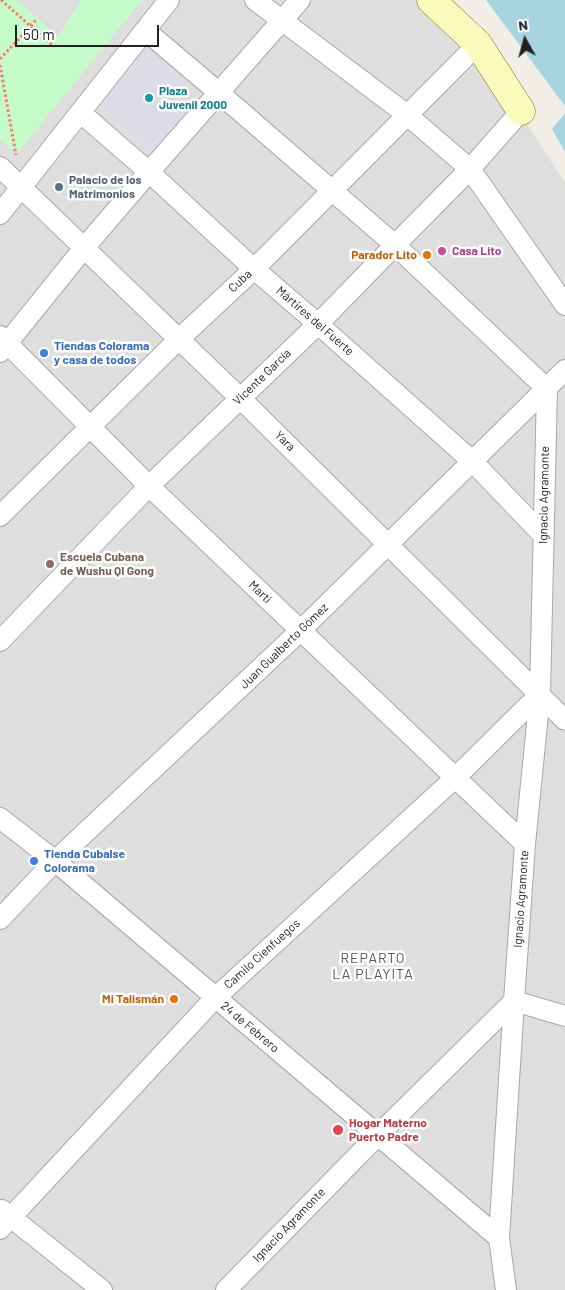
<!DOCTYPE html>
<html>
<head>
<meta charset="utf-8">
<style>
	body { margin:0 }
	#map { position:relative; width:565px; height:1290px; overflow:hidden; background:#f1eee8; font-family:Barlow,sans-serif }
	canvas { display:block }
	.north { position:absolute; left:500px; top:15px; width:50px; height:50px; -webkit-text-stroke:4px #fff; paint-order:stroke; rotate:353deg; font-size:14px; font-weight:700; line-height:20px; text-align:center; color:#212121 }
	.north::after { content:''; display:block; margin:auto; width:18px; height:22px; background:#212121; clip-path:polygon(50% 0,100% 100%,50% 72%,0 100%) }
	.scale { position:absolute; left:15px; top:25px; width:144px; height:22px; box-sizing:border-box; border:2px solid #212121; border-top:0; padding-left:6px; font-size:15px; line-height:18px; white-space:nowrap; color:#212121; -webkit-text-stroke:4px #fff; paint-order:stroke }
</style>
</head>
<body>
<div id="map">
<canvas width="565" height="1290"></canvas>
<div class="north">N</div>
<div class="scale">50 m</div>
</div>
<script>
const g = document.querySelector('canvas').getContext('2d');
g.lineJoin = 'round';
function fillPath(path, color) { g.fillStyle = color; g.fill(path, 'evenodd'); }
const poly = rows => new Path2D(rows.map(r => 'M' + r).join(''));
function strokePath(path, color, width, dash) { g.strokeStyle = color; g.lineWidth = width; g.lineCap = dash ? 'butt' : 'round'; g.setLineDash(dash || []); g.stroke(path); }
function label(font, color, halo, rows, align = 'center') {
  g.font = font + ' Barlow,sans-serif'; g.lineWidth = 5; g.setLineDash([]); g.textBaseline = 'middle'; g.strokeStyle = halo; g.fillStyle = color; for (const [text, x, y, turn = 0] of rows) {
    g.save(); g.translate(x, y); g.rotate((+turn || 0) * Math.PI / 180); g.textAlign = isNaN(turn) ? turn : align; if (halo) g.strokeText(text, 0, 0); g.fillText(text, 0, 0); g.restore();
  }
}
fillPath(poly([
	[0,0,427,0,445,15,527,124,565,183,565,1290,0,1290]
]), '#dfdede');
fillPath(poly([
	[0,0,16,0,58,36,81,0,142,0,17,154,0,139]
]), '#c5fac9');
fillPath(poly([
	[145,45,202,94,152,152,95,103]
]), '#dcdce7');
fillPath(poly([
	[486,0,565,0,565,106],
	[565,113,565,152,552,129]
]), '#a8d4df');
const street = poly([
	[255,0,406,114,470,169,565,305],
	[145,30,218,92,395,245,547,389],
	[81,113,149,172,254,269,318,324,472,461,543,535],
	[0,167,240,398,565,720],
	[0,214,169,0],
	[0,336,149,486,525,844],
	[0,352,84,248,149,172,300,0],
	[0,516,178,340,254,269,478,44],
	[0,641,149,486,318,324,395,245,470,169,521,111],
	[0,818,55,861,499,1238],
	[0,919,55,861,300,631,565,370],
	[514,1001,565,1016],
	[2,1210,102,1290],
	[0,1229,215,998,455,778,540,694],
	[226,1290,378,1135,514,1001],
	[506,1290,499,1238,514,1001,525,844,540,694,547,389]
]);
const secondary = poly([
	[431,0,478,44,521,111]
]);
strokePath(street, '#a8a8a8', 22);
strokePath(secondary, '#727c03', 29);
strokePath(poly([
	[1,0,52,45],
	[0,59,37,19],
	[0,65,16,155]
]), '#fc7a6e', 3, [2.5, 2.5]);
strokePath(street, '#fff', 20);
strokePath(secondary, '#f9fbbc', 28);
for (const [x, y, r, color] of [
	[149,98,5,"#0f9aa8"],
	[59,187,5,"#5c6f8a"],
	[442,251,5,"#d1479c"],
	[427,255,5,"#e8710a"],
	[44,353,5,"#3f7fe0"],
	[50,564,5,"#8d6e63"],
	[34,861,5,"#3f7fe0"],
	[174,999,5,"#e8710a"],
	[338,1130,6,"#e0444e"]
]) { const dot = new Path2D(); dot.arc(x, y, r, 0, 2 * Math.PI); g.fillStyle = color; g.fill(dot); strokePath(dot, '#fff', 2); }
label('bold 12px', '#0d838f', '#fff', [
	["Plaza",159,91],
	["Juvenil 2000",159,105]
], 'left');
label('bold 12px', '#4e5e75', '#fff', [
	["Palacio de los",69,180],
	["Matrimonios",69,194]
], 'left');
label('bold 12px', '#b23c85', '#fff', [
	["Casa Lito",452,251]
], 'left');
label('bold 12px', '#c56008', '#fff', [
	["Parador Lito",417,255],
	["Mi Talismán",164,999]
], 'right');
label('12px', '#212121', '#fff', [
	["Cuba",240,281,-43],
	["Mártires del Fuerte",315,321,41],
	["Vicente García",262,377,-44],
	["Yara",285,441,45],
	["Ignacio Agramonte",544,495,-89],
	["Martí",260,592,44],
	["Juan Gualberto Gómez",284,646,-44],
	["Ignacio Agramonte",521,899,-86],
	["Camilo Cienfuegos",262,954,-42],
	["24 de Febrero",250,1027,40],
	["Ignacio Agramonte",289,1225,-46]
]);
label('bold 12px', '#366cbe', '#fff', [
	["Tiendas Colorama",54,346],
	["y casa de todos",54,360],
	["Tienda Cubalse",44,854],
	["Colorama",44,868]
], 'left');
label('bold 12px', '#785e54', '#fff', [
	["Escuela Cubana",60,557],
	["de Wushu QI Gong",60,571]
], 'left');
label('bold 12px', '#be3a42', '#fff', [
	["Hogar Materno",349,1123],
	["Puerto Padre",349,1137]
], 'left');
g.letterSpacing = '1px';
label('14px', '#545454', '#fff', [
	["REPARTO",373,958],
	["LA PLAYITA",373,974]
]);
g.letterSpacing = '0px';
</script>
</body>
</html>
